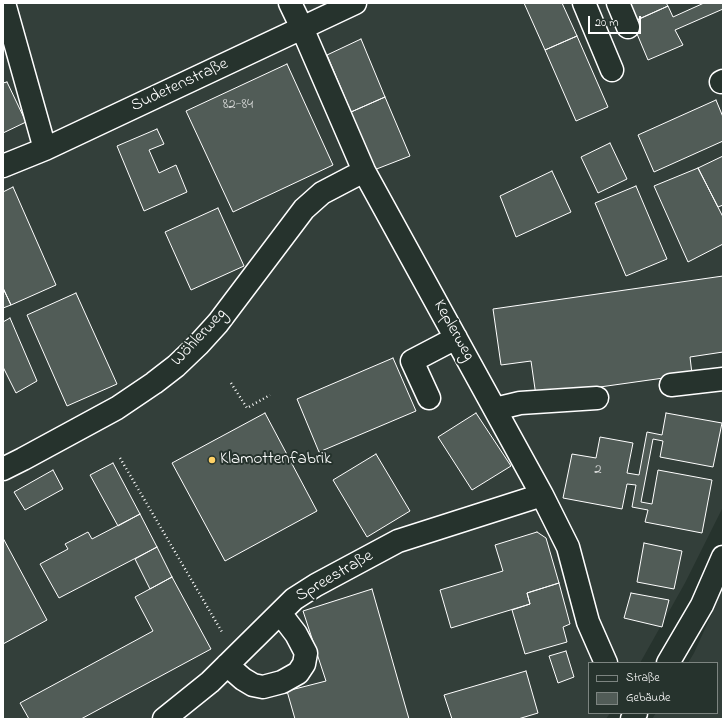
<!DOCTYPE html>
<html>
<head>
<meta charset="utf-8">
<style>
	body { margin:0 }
	#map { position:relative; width:726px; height:722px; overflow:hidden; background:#26332d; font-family:"Indie Flower",sans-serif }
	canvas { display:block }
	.frame { position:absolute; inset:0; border:4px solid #fff; pointer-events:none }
	.legend { position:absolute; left:588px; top:662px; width:130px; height:52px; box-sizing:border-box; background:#26332d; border:1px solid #7d8581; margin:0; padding:5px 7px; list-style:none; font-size:12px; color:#fff }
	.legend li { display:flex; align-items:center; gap:8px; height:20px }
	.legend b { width:20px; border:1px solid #7d8581 }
	.scale { position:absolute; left:588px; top:16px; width:53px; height:18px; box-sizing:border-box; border:2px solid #fff; border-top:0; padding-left:5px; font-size:12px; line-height:14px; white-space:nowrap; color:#fff; -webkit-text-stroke:3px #26332d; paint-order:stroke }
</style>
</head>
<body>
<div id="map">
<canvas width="726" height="722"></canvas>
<div class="frame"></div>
<ul class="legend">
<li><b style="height:5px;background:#26332d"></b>Straße</li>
<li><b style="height:11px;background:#515c57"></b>Gebäude</li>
</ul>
<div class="scale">20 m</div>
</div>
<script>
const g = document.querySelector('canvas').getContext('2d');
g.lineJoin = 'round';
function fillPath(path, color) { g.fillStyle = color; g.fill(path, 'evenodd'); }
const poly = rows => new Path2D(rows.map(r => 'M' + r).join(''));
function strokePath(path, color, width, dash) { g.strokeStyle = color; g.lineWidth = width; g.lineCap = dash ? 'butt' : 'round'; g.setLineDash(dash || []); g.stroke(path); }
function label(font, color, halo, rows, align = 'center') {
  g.font = font + ' "Indie Flower",sans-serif'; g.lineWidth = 4; g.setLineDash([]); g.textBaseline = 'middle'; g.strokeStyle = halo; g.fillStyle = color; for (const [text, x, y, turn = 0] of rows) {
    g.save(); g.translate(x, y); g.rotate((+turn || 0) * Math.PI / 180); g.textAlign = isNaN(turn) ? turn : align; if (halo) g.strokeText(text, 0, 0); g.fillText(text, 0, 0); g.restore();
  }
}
fillPath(poly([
	[3,3,723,3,723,507,685,583,640,663,589,663,589,713,610,713,606,719,3,719],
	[723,589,723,719,652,719,656,713,717,713,717,663,688,663,694,653]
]), '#333f3a');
const building = poly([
	[524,3,562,3,577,36,545,50,524,3],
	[627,3,666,3,668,6,635,21,627,3],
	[704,3,723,3,723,9,675,30,683,45,648,60,632,22,668,6,673,17,704,3],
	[577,36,608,107,576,121,545,50,577,36],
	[361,39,385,97,351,112,327,55,361,39],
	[287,64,333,165,233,212,186,111,287,64],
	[7,82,26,122,3,133,3,83,7,82],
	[385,97,410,156,374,170,351,112,385,97],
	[716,100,723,117,723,141,654,172,638,135,716,100],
	[157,129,164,144,149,150,159,173,176,165,187,192,144,211,117,146,157,129],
	[610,143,627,179,598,193,581,157,610,143],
	[723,156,723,205,718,207,698,168,723,156],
	[698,168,723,217,723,244,688,262,654,186,698,168],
	[552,171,571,212,516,237,500,196,552,171],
	[636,186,667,259,626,276,595,203,636,186],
	[13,187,56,285,11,305,3,288,3,192,13,187],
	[218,208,244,266,191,290,165,232,218,208],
	[723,276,723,352,690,357,692,374,536,396,531,361,501,365,493,309,723,276],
	[3,288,11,305,3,308,3,288],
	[76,293,117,384,67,406,27,315,76,293],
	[10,318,37,381,16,393,3,367,3,322,10,318],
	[393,358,416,411,319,452,297,399,393,358],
	[265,413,317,511,225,561,172,463,265,413],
	[476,413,511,466,472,490,438,437,476,413],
	[666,413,722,423,713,467,660,457,663,441,653,439,641,502,652,504,658,470,712,480,702,533,645,522,648,510,632,507,636,485,627,484,622,509,563,498,572,454,596,458,600,437,633,443,627,473,639,475,647,432,662,435,666,413],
	[376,454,410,511,367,537,333,480,376,454],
	[113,463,140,514,118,526,90,475,113,463],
	[53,470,63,489,25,510,14,492,53,470],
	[140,514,157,547,59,598,40,564,68,549,65,544,88,532,92,539,140,514],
	[537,532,546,538,559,583,527,593,530,604,451,628,440,590,503,571,495,545,537,532],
	[3,538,47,620,3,644,3,538],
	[644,543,682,551,674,589,637,582,644,543],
	[157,547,172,577,150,589,135,559,157,547],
	[172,577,211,649,81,719,29,719,20,703,153,631,135,597,172,577],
	[559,583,570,624,563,627,567,642,525,654,512,610,530,604,527,593,559,583],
	[372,589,409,719,295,719,287,691,326,681,303,611,372,589],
	[631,593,669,600,662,627,624,618,631,593],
	[566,651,574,677,558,683,549,656,566,651],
	[526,671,538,713,518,719,452,719,444,695,526,671]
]);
fillPath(building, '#515c57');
strokePath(building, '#fff', 1);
const minor = poly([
	[4,3,45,149],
	[290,3,302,28,364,171,542,495,568,547,588,622,606,663],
	[584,3,612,70],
	[618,3,628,27],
	[721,82,723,81],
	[3,166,45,149,355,3],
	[671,385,723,379],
	[429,398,412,361,456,338],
	[495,409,520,403,597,398],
	[3,469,23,459,117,408,154,383,176,366,198,345,218,323,304,209,322,193,364,171],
	[668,663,702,605,723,557],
	[227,665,243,679,253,685,263,687,282,682,298,673,304,664,306,653,296,634,280,613],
	[164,719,210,682,294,599,316,585,398,541,542,495],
	[632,719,636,713]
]);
strokePath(minor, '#fff', 25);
strokePath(poly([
	[231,383,247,408,270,395],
	[120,458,222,632]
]), '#fff', 2.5, [1, 3]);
strokePath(minor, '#26332d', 22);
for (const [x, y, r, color] of [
	[212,460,4,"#ffd166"]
]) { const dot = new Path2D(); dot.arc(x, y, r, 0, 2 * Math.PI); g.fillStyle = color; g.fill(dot); strokePath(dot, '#26332d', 1.5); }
label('15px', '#d4d6d5', null, [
	["82-84",238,106],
	["2",598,471]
]);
label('17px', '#fff', '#26332d', [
	["Sudetenstraße",180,86,-25],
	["Keplerweg",453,331,61],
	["Wöhlerweg",200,338,-47],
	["Spreestraße",335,577,-30]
]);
label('17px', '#fff', '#26332d', [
	["Klamottenfabrik",220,460]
], 'left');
</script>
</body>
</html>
